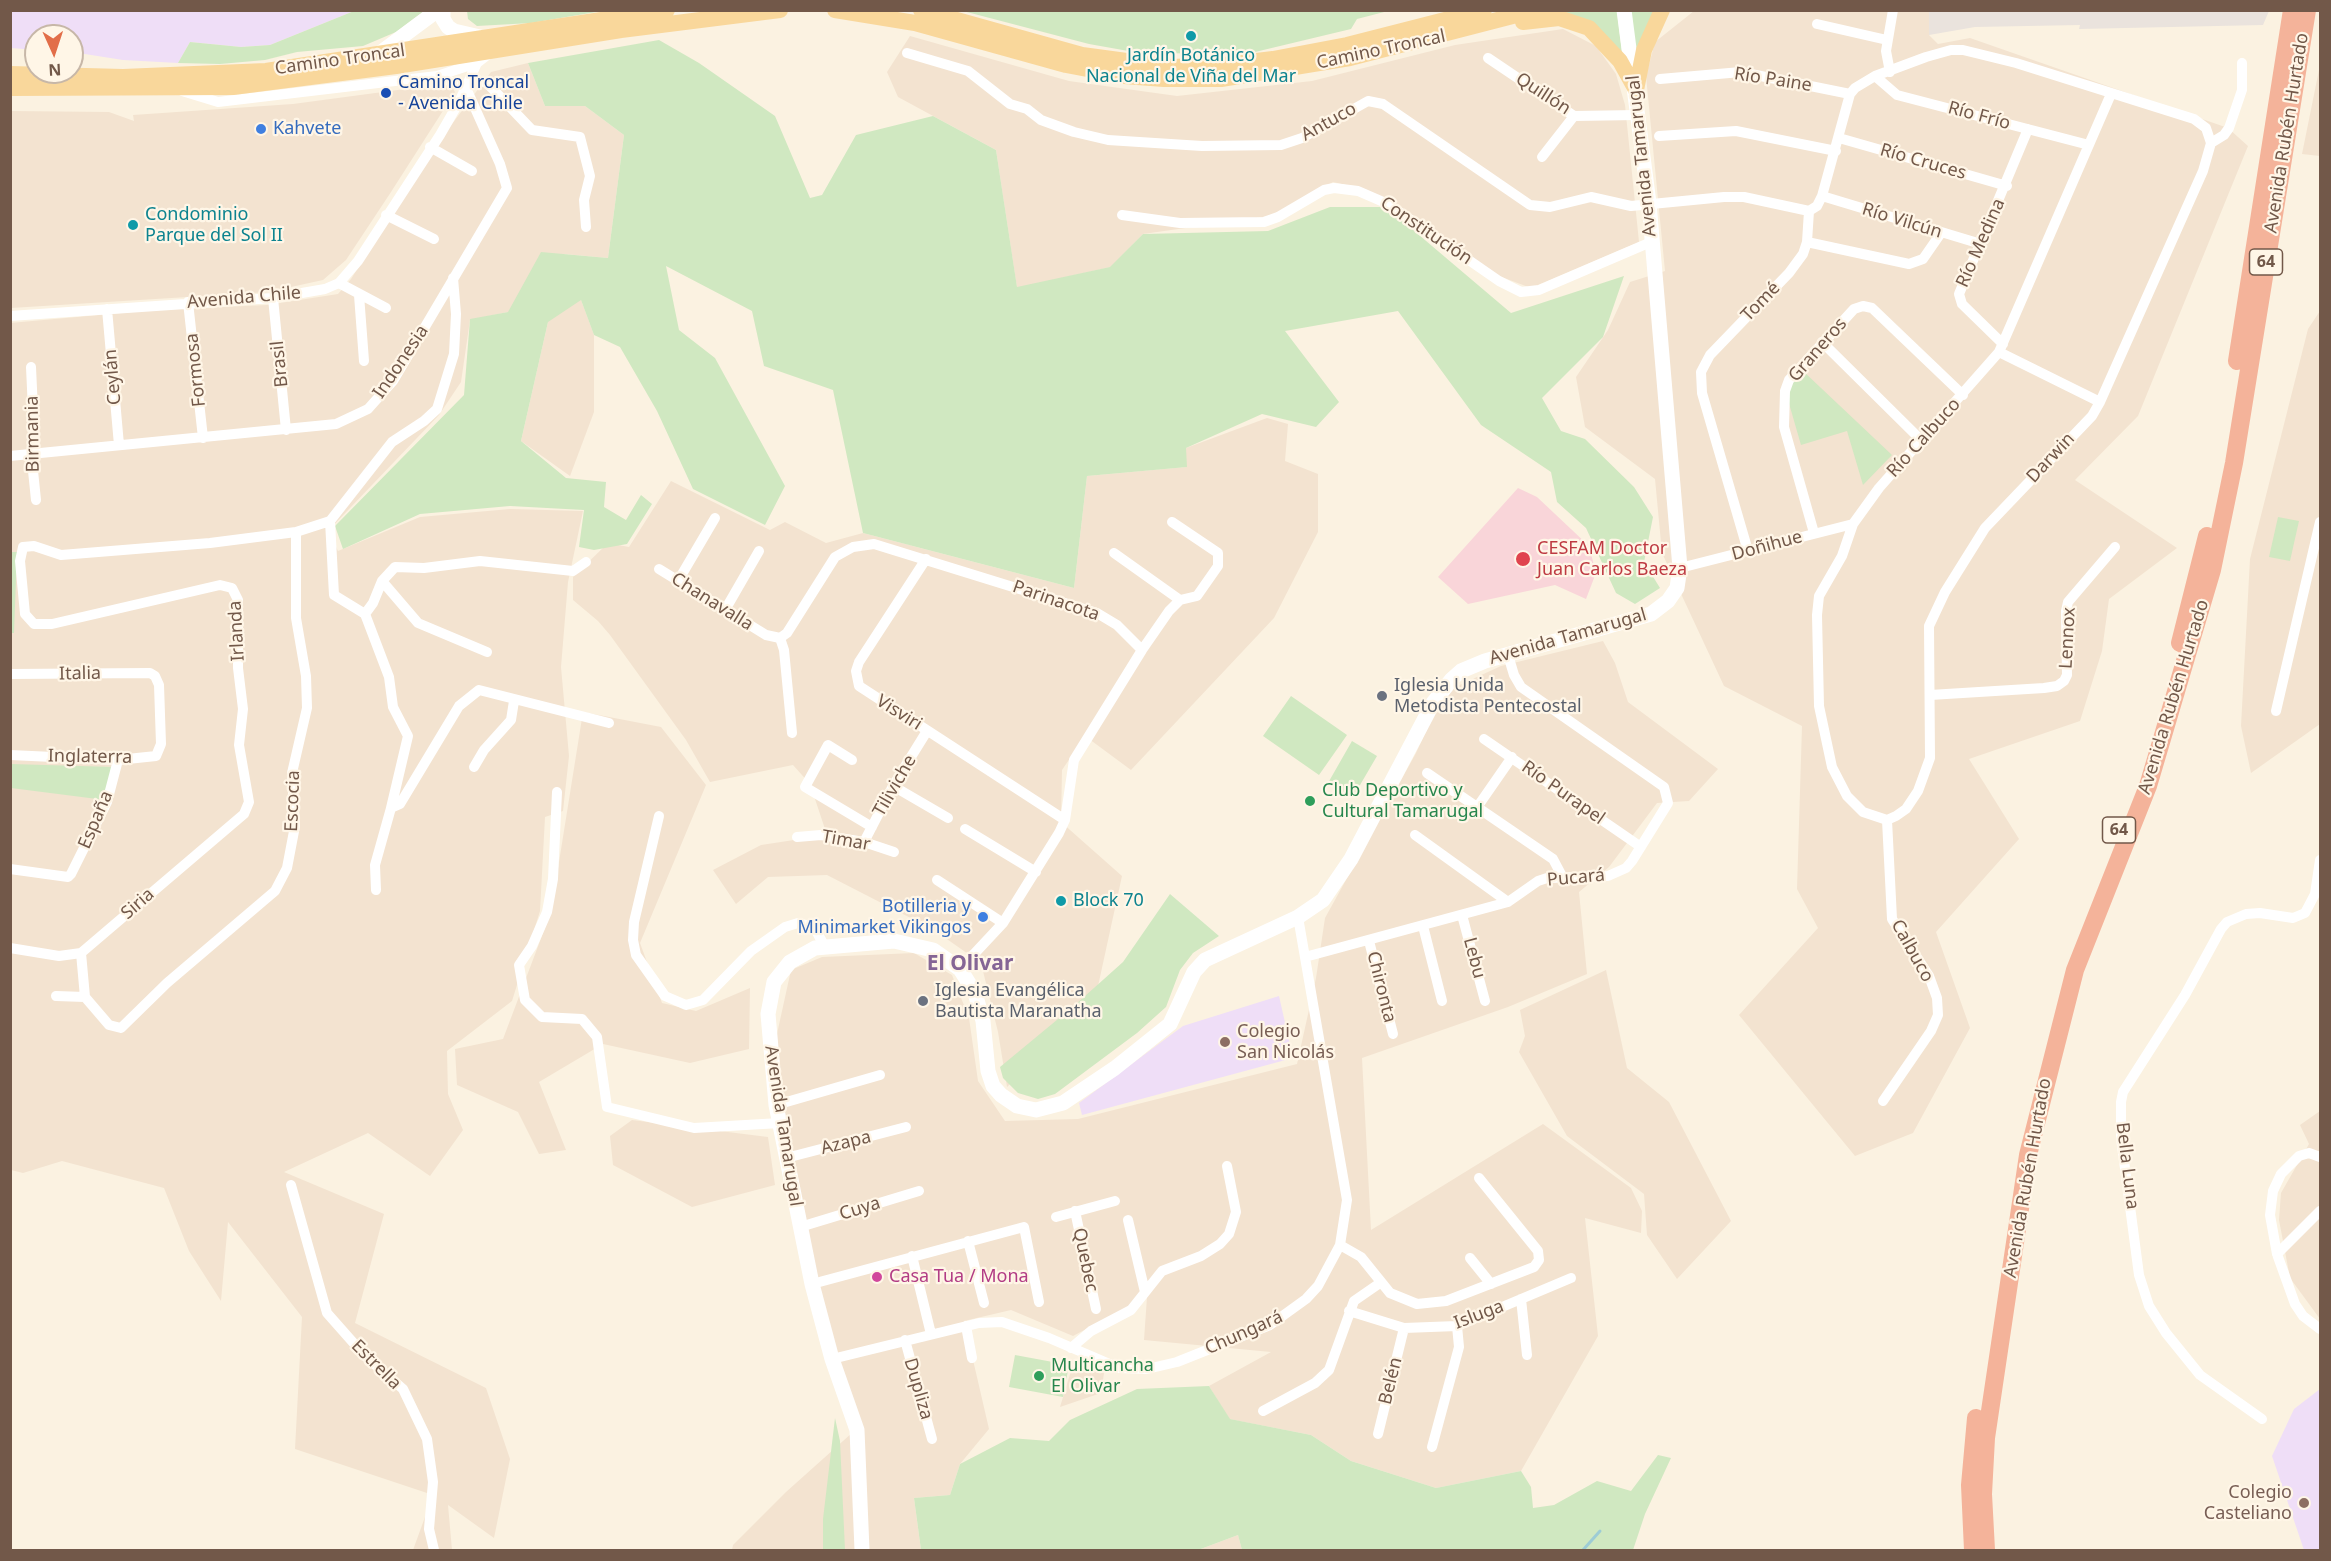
<!DOCTYPE html>
<html>
<head>
<meta charset="utf-8">
<style>
	body { margin:0 }
	#map { position:relative; width:2331px; height:1561px; overflow:hidden; background:#fbf2e1; font-family:"Noto Sans",sans-serif }
	canvas { display:block }
	.frame { position:absolute; inset:0; border:12px solid #725849; pointer-events:none }
	.north { position:absolute; left:24px; top:24px; width:60px; height:60px; box-sizing:border-box; background:#fff6e7; border:2px solid #c7b7a8; border-radius:50%; rotate:177deg; font-size:16px; font-weight:700; line-height:24px; text-align:center; color:#725849 }
	.north::after { content:''; display:block; margin:auto; width:21px; height:27px; background:#e26e49; clip-path:polygon(50% 0,100% 100%,50% 72%,0 100%) }
</style>
</head>
<body>
<div id="map">
<canvas width="2331" height="1561"></canvas>
<div class="frame"></div>
<div class="north">N</div>
</div>
<script>
const g = document.querySelector('canvas').getContext('2d');
g.lineJoin = 'round';
function fillPath(path, color) { g.fillStyle = color; g.fill(path, 'evenodd'); }
const poly = rows => new Path2D(rows.map(r => 'M' + r).join(''));
function strokePath(path, color, width, dash) { g.strokeStyle = color; g.lineWidth = width; g.lineCap = dash ? 'butt' : 'round'; g.setLineDash(dash || []); g.stroke(path); }
function label(font, color, halo, rows, align = 'center') {
  g.font = font + ' "Noto Sans",sans-serif'; g.lineWidth = 4.5; g.setLineDash([]); g.textBaseline = 'middle'; g.strokeStyle = halo; g.fillStyle = color; for (const [text, x, y, turn = 0] of rows) {
    g.save(); g.translate(x, y); g.rotate((+turn || 0) * Math.PI / 180); g.textAlign = isNaN(turn) ? turn : align; if (halo) g.strokeText(text, 0, 0); g.fillText(text, 0, 0); g.restore();
  }
}
fillPath(poly([
	[1694,11,1929,11,1929,35,1938,44,1970,38,2228,128,2248,146,2138,416,2075,480,2177,548,2109,599,2102,651,2080,721,1969,759,2019,839,1936,932,1970,1028,1913,1133,1855,1156,1739,1015,1818,928,1797,889,1802,726,1724,686,1662,553,1655,479,1585,427,1576,377,1608,330,1630,282,1665,271,1646,76,1655,42],
	[1563,29,1596,46,1616,74,1625,105,1639,242,1531,288,1499,276,1367,190,1333,182,1277,215,1143,234,1111,267,1017,288,996,150,898,97,887,72,910,36,1069,81,1177,96,1312,81,1455,45],
	[528,63,545,106,585,106,624,135,608,258,564,254,594,335,594,412,570,476,521,441,548,322,508,312,470,320,461,382,439,415,328,531,338,551,420,517,510,509,583,511,568,582,561,667,569,756,563,811,545,817,540,911,512,1001,447,1051,448,1094,463,1130,430,1176,368,1133,284,1172,384,1214,355,1323,486,1388,510,1459,494,1538,448,1505,452,1550,413,1550,433,1495,295,1449,302,1317,228,1222,221,1301,189,1251,164,1188,62,1161,23,1173,11,1170,10,323,155,310,267,305,338,294,351,279,437,144,491,72],
	[2320,65,2320,156,2302,154],
	[450,83,455,92,391,192,346,260,323,280,268,292,11,308,11,111,109,112,134,121,133,115,293,104],
	[2320,311,2320,724,2251,773,2241,726,2250,559,2308,329],
	[1267,418,1288,424,1285,461,1318,474,1318,532,1274,618,1131,770,1085,736,1062,770,1061,822,1122,876,1095,1000,1007,1087,998,1032,981,963,934,930,827,875,768,877,736,904,713,870,761,845,827,835,810,784,793,765,710,782,686,740,610,635,598,621,573,600,573,577,608,543,629,547,671,481,770,530,785,522,826,543,863,533,1074,588,1087,476,1186,467,1186,448],
	[1603,641,1615,663,1628,702,1718,769,1689,801,1657,803,1609,867,1579,892,1587,974,1508,1007,1362,1058,1371,1230,1543,1124,1631,1188,1642,1211,1641,1233,1585,1218,1598,1336,1521,1471,1436,1488,1351,1461,1311,1435,1229,1419,1209,1386,1271,1352,1144,1340,1147,1297,1073,1336,1011,1310,964,1321,989,1429,960,1464,950,1495,914,1498,921,1550,732,1550,733,1545,786,1492,862,1424,836,1361,788,1140,775,1043,791,970,822,957,914,953,952,975,969,1018,978,1081,1005,1121,1078,1119,1297,1064,1316,978,1325,918,1416,753,1436,710,1453,688,1501,666],
	[583,712,661,727,706,785,640,943,662,1003,696,1011,750,988,749,1049,690,1063,603,1044,539,1082,566,1150,539,1154,518,1112,457,1085,455,1049,503,1039,551,912],
	[1606,970,1627,1068,1669,1102,1731,1221,1677,1279,1647,1235,1644,1194,1567,1136,1519,1052,1525,1036,1520,1010],
	[2320,1111,2320,1319,2290,1278,2279,1220,2281,1193,2309,1144,2300,1125],
	[632,1120,768,1137,775,1185,692,1207,613,1165,610,1136],
	[1074,1361,1104,1373,1101,1393,1060,1407],
	[1238,1535,1242,1550,1198,1550]
]), '#f3e3d0');
fillPath(poly([
	[1929,11,2269,11,2263,25,2079,29,2080,25,1975,27,1929,35]
]), '#eae3dd');
fillPath(poly([
	[10,11,354,11,270,45,241,47,190,42,178,63,123,60,72,52,72,36,36,36,36,50,11,48],
	[1279,996,1293,1058,1082,1115,1079,1103,1183,1026],
	[2320,1389,2320,1550,2304,1550,2272,1456,2294,1409]
]), '#efdef7');
fillPath(poly([
	[1518,488,1537,497,1589,546,1596,573,1586,599,1555,585,1468,604,1438,577]
]), '#f9d5d9');
fillPath(poly([
	[354,11,424,11,396,32,363,46,297,52,265,60,220,64,178,63,190,42,241,47,270,45],
	[467,11,602,11,531,23,477,26,468,19],
	[963,11,1388,10,1388,11,1357,19,1351,29,1255,52,1201,54,1134,52,1089,44],
	[1572,11,1617,11,1623,60,1562,13],
	[1630,11,1657,11,1637,55],
	[659,40,699,63,775,116,810,198,822,195,856,135,933,116,996,150,1017,287,1110,267,1143,234,1268,231,1330,207,1386,207,1511,313,1624,276,1603,337,1542,398,1561,431,1585,439,1634,487,1653,517,1644,562,1660,588,1635,604,1616,593,1586,528,1557,502,1551,472,1481,425,1398,311,1285,331,1339,402,1316,427,1262,414,1186,448,1187,467,1087,476,1074,588,863,533,833,390,764,366,752,311,666,266,679,330,715,358,785,486,765,525,693,489,657,411,620,347,594,335,581,300,548,322,521,441,566,478,606,482,604,507,626,520,641,495,652,504,627,544,594,550,579,547,584,510,510,506,420,514,343,549,335,526,464,395,470,319,508,312,541,252,608,258,624,135,585,106,545,106,528,63],
	[1803,371,1892,455,1863,485,1847,431,1801,445,1788,400,1791,383],
	[2278,517,2299,521,2290,561,2269,557],
	[11,552,17,552,14,633,11,633],
	[1291,696,1347,735,1319,775,1263,736],
	[1352,741,1377,756,1353,797,1328,783],
	[11,764,114,767,105,800,11,788],
	[1170,894,1219,936,1193,953,1180,970,1166,1007,1137,1033,1055,1094,1038,1099,1018,1093,1003,1078,1000,1067,1075,1005,1123,962],
	[1015,1355,1069,1365,1063,1397,1009,1387],
	[1209,1386,1230,1419,1311,1435,1351,1461,1436,1488,1521,1471,1531,1487,1533,1508,1554,1505,1597,1481,1631,1491,1658,1455,1671,1458,1645,1514,1633,1550,1242,1550,1238,1535,1198,1550,921,1550,914,1498,950,1495,960,1464,1010,1438,1049,1441,1070,1420,1137,1389],
	[835,1418,840,1441,845,1550,823,1550,823,1519]
]), '#d0e8c1');
strokePath(poly([
	[1583,1550,1600,1531]
]), '#9dccd5', 3);
strokePath(poly([
	[1817,24,1887,40],
	[907,53,968,71,1010,104,1027,109,1041,120,1074,132,1108,140,1202,146,1281,145,1302,138,1368,101,1383,104,1530,205,1550,207,1591,197,1631,206,1724,197,1744,197,1809,211],
	[1488,58,1574,116,1638,115],
	[1890,72,1886,51,1893,10],
	[437,76,466,88],
	[1875,76,1897,95,2089,145],
	[471,78,487,83,532,130,580,137,590,176,584,200,586,227],
	[1660,79,1741,72,1850,94],
	[182,91,218,102,437,76,477,63],
	[1659,136,1736,131,1836,151],
	[1839,138,2007,186],
	[2211,143,2224,135,2229,128,2242,90,2242,63],
	[430,147,472,171],
	[1542,157,1574,116],
	[1822,196,1981,244],
	[386,215,434,239],
	[1122,215,1180,223,1264,222,1278,217,1324,190,1334,188,1358,191,1388,204,1499,281,1521,292,1539,290,1651,242],
	[1807,242,1909,264,1923,259,1941,233],
	[339,283,386,308],
	[359,295,364,361],
	[273,298,286,430],
	[188,302,203,438],
	[107,309,119,445],
	[10,316,273,298,325,289,339,283,358,261,440,135,459,102,477,63,490,53],
	[1822,342,1920,439],
	[2003,344,1962,304,1959,294,2028,129],
	[1999,352,2100,402],
	[31,367,35,454,32,461,36,500],
	[10,456,336,424,368,409,393,381,507,188,500,164,466,88],
	[330,521,334,595,365,614],
	[1814,533,1784,427,1785,391,1789,380,1854,309,1863,306,1872,308,1963,395],
	[1748,551,1702,393,1701,372,1710,355,1789,273,1803,254,1807,242,1809,211,1817,206,1822,196,1850,94,1855,88,1875,76,1926,57,1951,50,1963,50,2016,63,2194,119,2206,128,2211,143,2203,171,2100,402,2092,416,1985,528,1945,592,1929,626,1930,758,1918,791,1906,809,1896,816,1887,820,1863,812,1847,796,1832,767,1819,706,1817,615,1819,596,1842,556,1853,524,1879,488,1999,352,2111,94],
	[1114,553,1180,600],
	[926,559,859,662,856,671,859,686,1065,820],
	[586,562,573,571,480,561,424,568,395,567,382,581,373,603,365,614,389,677,393,707,408,736,391,808,400,804,459,706,479,690,609,723],
	[1680,568,1853,524],
	[659,569,766,635,780,638,787,633,835,557,853,547,874,544,1097,613,1117,625,1142,650],
	[382,581,418,623,487,652],
	[678,581,715,518],
	[725,610,759,551],
	[780,638,784,650,792,733],
	[10,674,150,673,155,676,159,685,161,744,156,756,118,760,10,755],
	[1930,695,2044,688,2057,686,2064,681,2067,675,2066,611,2068,602,2115,547],
	[2276,711,2320,522],
	[1484,739,1641,847],
	[852,760,828,745,805,787,872,827],
	[474,767,484,750,511,720,514,701],
	[1427,773,1553,859,1562,876],
	[893,786,948,818],
	[557,792,553,879,547,912,532,946,519,965,525,1000,542,1017,582,1019,597,1037,607,1107,694,1128,780,1123],
	[1478,806,1512,757],
	[659,816,634,922,633,940,636,955,665,996,686,1005,703,1000,751,951,785,927,798,923,814,927,825,947],
	[965,829,1036,872],
	[1415,835,1508,902],
	[797,837,821,835,864,842,894,852],
	[864,842,893,786,927,731],
	[10,869,68,877,71,874,107,802,118,760],
	[937,880,1003,923],
	[376,890,375,865,391,808],
	[1462,915,1485,1001],
	[1423,926,1442,1001],
	[1369,941,1393,1034],
	[10,948,59,956,81,953,244,814,249,802,239,745,243,709,238,668,238,600,232,588,220,585,52,624,34,624,25,614,20,561,23,547,34,546,61,555,210,543,296,532,330,521,392,442,424,421,437,409,454,354,456,314,453,278],
	[81,953,85,997,109,1025,121,1028,167,983,275,891,287,868,295,826,292,773,307,708,306,676,296,618,296,532],
	[1305,957,1508,902,1538,881,1547,878,1608,876,1626,868,1632,861,1668,803,1664,787,1521,687,1514,675,1508,655],
	[960,969,1003,923,1059,833,1065,820,1074,760,1142,650,1169,611,1180,600,1197,596,1218,566,1218,553,1172,522],
	[56,996,85,997],
	[1883,1101,1931,1031,1938,1015,1937,998,1929,976,1892,919,1887,820],
	[776,1105,880,1075],
	[2320,1157,2309,1153,2299,1156,2281,1174,2273,1191,2270,1215,2277,1254,2295,1304,2303,1316,2320,1329],
	[786,1158,906,1127],
	[291,1185,327,1313,365,1356,403,1389,427,1439,433,1482,429,1529,434,1550],
	[1075,1211,1096,1309],
	[1056,1217,1115,1201],
	[1128,1220,1145,1292],
	[800,1227,919,1191],
	[968,1241,984,1303],
	[1340,1245,1361,1257,1390,1293,1417,1304,1446,1301,1534,1267,1539,1260,1538,1251,1479,1178],
	[2277,1254,2320,1211],
	[912,1256,931,1334],
	[1470,1258,1491,1284],
	[812,1284,1024,1227,1039,1302],
	[1521,1299,1527,1355],
	[1349,1311,1404,1328,1457,1326,1571,1278],
	[966,1326,972,1358],
	[905,1340,932,1439],
	[1071,1348,1091,1331,1131,1310,1162,1271,1201,1256,1220,1244,1229,1234,1236,1212,1227,1166],
	[832,1359,979,1323,1002,1322,1049,1338,1119,1368,1147,1369,1177,1362,1270,1325,1306,1299,1318,1286,1340,1245,1347,1200,1298,917],
	[1263,1411,1315,1383,1329,1370,1354,1301,1380,1283],
	[2262,1419,2200,1375,2166,1333,2149,1306,2139,1275,2121,1138,2121,1102,2123,1092,2185,995,2221,929,2227,922,2246,914,2260,913,2293,918,2305,913,2315,894,2320,860],
	[1378,1434,1404,1328],
	[1432,1447,1459,1347,1457,1326]
]), '#fff', 10);
strokePath(poly([
	[443,10,443,19,448,27,454,31,480,37],
	[380,53,438,10],
	[862,1550,857,1430,832,1359,812,1284,776,1105,768,1014,774,982,790,962,815,948,894,941,933,950,960,969,975,993,983,1021,988,1071,993,1086,1001,1095,1017,1106,1036,1110,1063,1103,1115,1068,1170,1024,1194,972,1205,960,1298,917,1323,900,1351,859,1433,703,1452,679,1461,671,1485,661,1651,614,1668,601,1677,588,1680,568,1649,203,1624,10]
]), '#fff', 15);
strokePath(poly([
	[835,10,915,23,1066,65,1124,76,1164,79,1221,79,1350,58,1536,10],
	[921,10,1082,55,1171,67,1224,65,1273,59,1347,45,1484,10],
	[1523,22,1559,18,1589,28,1620,61,1636,90],
	[10,74,123,77,266,71,667,10],
	[10,88,233,87,396,66,621,30,780,10],
	[1636,90,1644,50,1662,10]
]), '#f9d79b', 16);
strokePath(poly([
	[2237,361,2292,10],
	[2180,643,2207,536],
	[1973,1550,1970,1485,1976,1418],
	[1986,1550,1983,1494,1986,1438,2028,1155,2075,970,2148,786,2212,570,2234,463,2307,10]
]), '#f4b39a', 18);
for (const [x, y, r, color] of [
	[1191,36,6,"#0f9aa8"],
	[386,93,6,"#1a4fb4"],
	[261,129,6,"#3f7fe0"],
	[133,225,6,"#0f9aa8"],
	[1523,559,8,"#e0444e"],
	[1382,696,6,"#6b7280"],
	[1310,801,6,"#2e9e5b"],
	[1061,901,6,"#0f9aa8"],
	[983,917,6,"#3f7fe0"],
	[923,1001,6,"#6b7280"],
	[1225,1042,6,"#8d6e63"],
	[877,1277,6,"#d1479c"],
	[1039,1376,6,"#2e9e5b"],
	[2304,1503,6,"#8d6e63"]
]) { const dot = new Path2D(); dot.arc(x, y, r, 0, 2 * Math.PI); g.fillStyle = color; g.fill(dot); strokePath(dot, '#fff6e7', 2); }
for (const [x, y, w] of [
	[2266,262,33],
	[2119,830,33]
]) { const box = new Path2D(); box.roundRect(x - w / 2, y - 13, w, 26, 4.5); g.fillStyle = '#fff6e7'; g.fill(box); strokePath(box, '#725849', 1.5); }
label('bold 16px', '#725849', null, [
	["64",2266,262],
	["64",2119,830]
]);
label('18px', '#725849', '#fff6e7', [
	["Camino Troncal",1381,50,-12],
	["Camino Troncal",340,60,-8],
	["Río Paine",1773,80,9],
	["Quillón",1543,94,33],
	["Río Frío",1979,116,15],
	["Antuco",1329,122,-29],
	["Avenida Rubén Hurtado",2287,133,-81],
	["Avenida Tamarugal",1642,156,-96],
	["Río Cruces",1923,162,16],
	["Río Vilcún",1902,221,17],
	["Constitución",1426,231,34],
	["Río Medina",1981,243,-66],
	["Avenida Chile",244,298,-5],
	["Tomé",1761,302,-46],
	["Graneros",1818,350,-49],
	["Indonesia",401,362,-56],
	["Brasil",280,364,-96],
	["Formosa",196,370,-96],
	["Ceylán",113,377,-95],
	["Birmania",33,434,-91],
	["Río Calbuco",1924,438,-48],
	["Darwin",2051,458,-47],
	["Doñihue",1767,546,-15],
	["Parinacota",1056,601,19],
	["Chanavalla",712,602,32],
	["Irlanda",237,631,-93],
	["Avenida Tamarugal",1568,637,-16],
	["Lennox",2068,638,-87],
	["Italia",80,674,-1],
	["Avenida Rubén Hurtado",2174,697,-73],
	["Visviri",899,713,32],
	["Inglaterra",90,757,1],
	["Tiliviche",895,786,-60],
	["Río Purapel",1563,793,35],
	["Escocia",293,801,-88],
	["España",96,820,-67],
	["Timar",846,841,10],
	["Pucará",1576,878,-5],
	["Siria",138,904,-41],
	["Calbuco",1912,951,61],
	["Lebu",1474,958,75],
	["Chironta",1381,987,76],
	["Avenida Tamarugal",783,1126,81],
	["Azapa",846,1143,-14],
	["Bella Luna",2127,1166,83],
	["Avenida Rubén Hurtado",2028,1178,-80],
	["Cuya",860,1209,-17],
	["Quebec",1085,1260,78],
	["Isluga",1479,1315,-21],
	["Chungará",1244,1333,-24],
	["Estrella",376,1365,45],
	["Belén",1391,1381,-76],
	["Dupliza",918,1389,74]
]);
label('18px', '#0d838f', '#fff6e7', [
	["Jardín Botánico",1191,56,"center"],
	["Nacional de Viña del Mar",1191,77,"center"],
	["Condominio",145,215],
	["Parque del Sol II",145,236],
	["Block 70",1073,901]
], 'left');
label('18px', '#164399', '#fff6e7', [
	["Camino Troncal",398,83],
	["- Avenida Chile",398,104]
], 'left');
label('18px', '#366cbe', '#fff6e7', [
	["Kahvete",273,129],
	["Botilleria y",971,907,"right"],
	["Minimarket Vikingos",971,928,"right"]
], 'left');
label('18px', '#be3a42', '#fff6e7', [
	["CESFAM Doctor",1537,549],
	["Juan Carlos Baeza",1537,570]
], 'left');
label('18px', '#5b616d', '#fff6e7', [
	["Iglesia Unida",1394,686],
	["Metodista Pentecostal",1394,707],
	["Iglesia Evangélica",935,991],
	["Bautista Maranatha",935,1012]
], 'left');
label('18px', '#27864d', '#fff6e7', [
	["Club Deportivo y",1322,791],
	["Cultural Tamarugal",1322,812],
	["Multicancha",1051,1366],
	["El Olivar",1051,1387]
], 'left');
label('18px', '#785e54', '#fff6e7', [
	["Colegio",1237,1032],
	["San Nicolás",1237,1053],
	["Colegio",2292,1493,"right"],
	["Casteliano",2292,1514,"right"]
], 'left');
label('18px', '#b23c85', '#fff6e7', [
	["Casa Tua / Mona",889,1277]
], 'left');
label('bold 21px', '#856595', '#fff6e7', [
	["El Olivar",970,964]
]);
</script>
</body>
</html>
